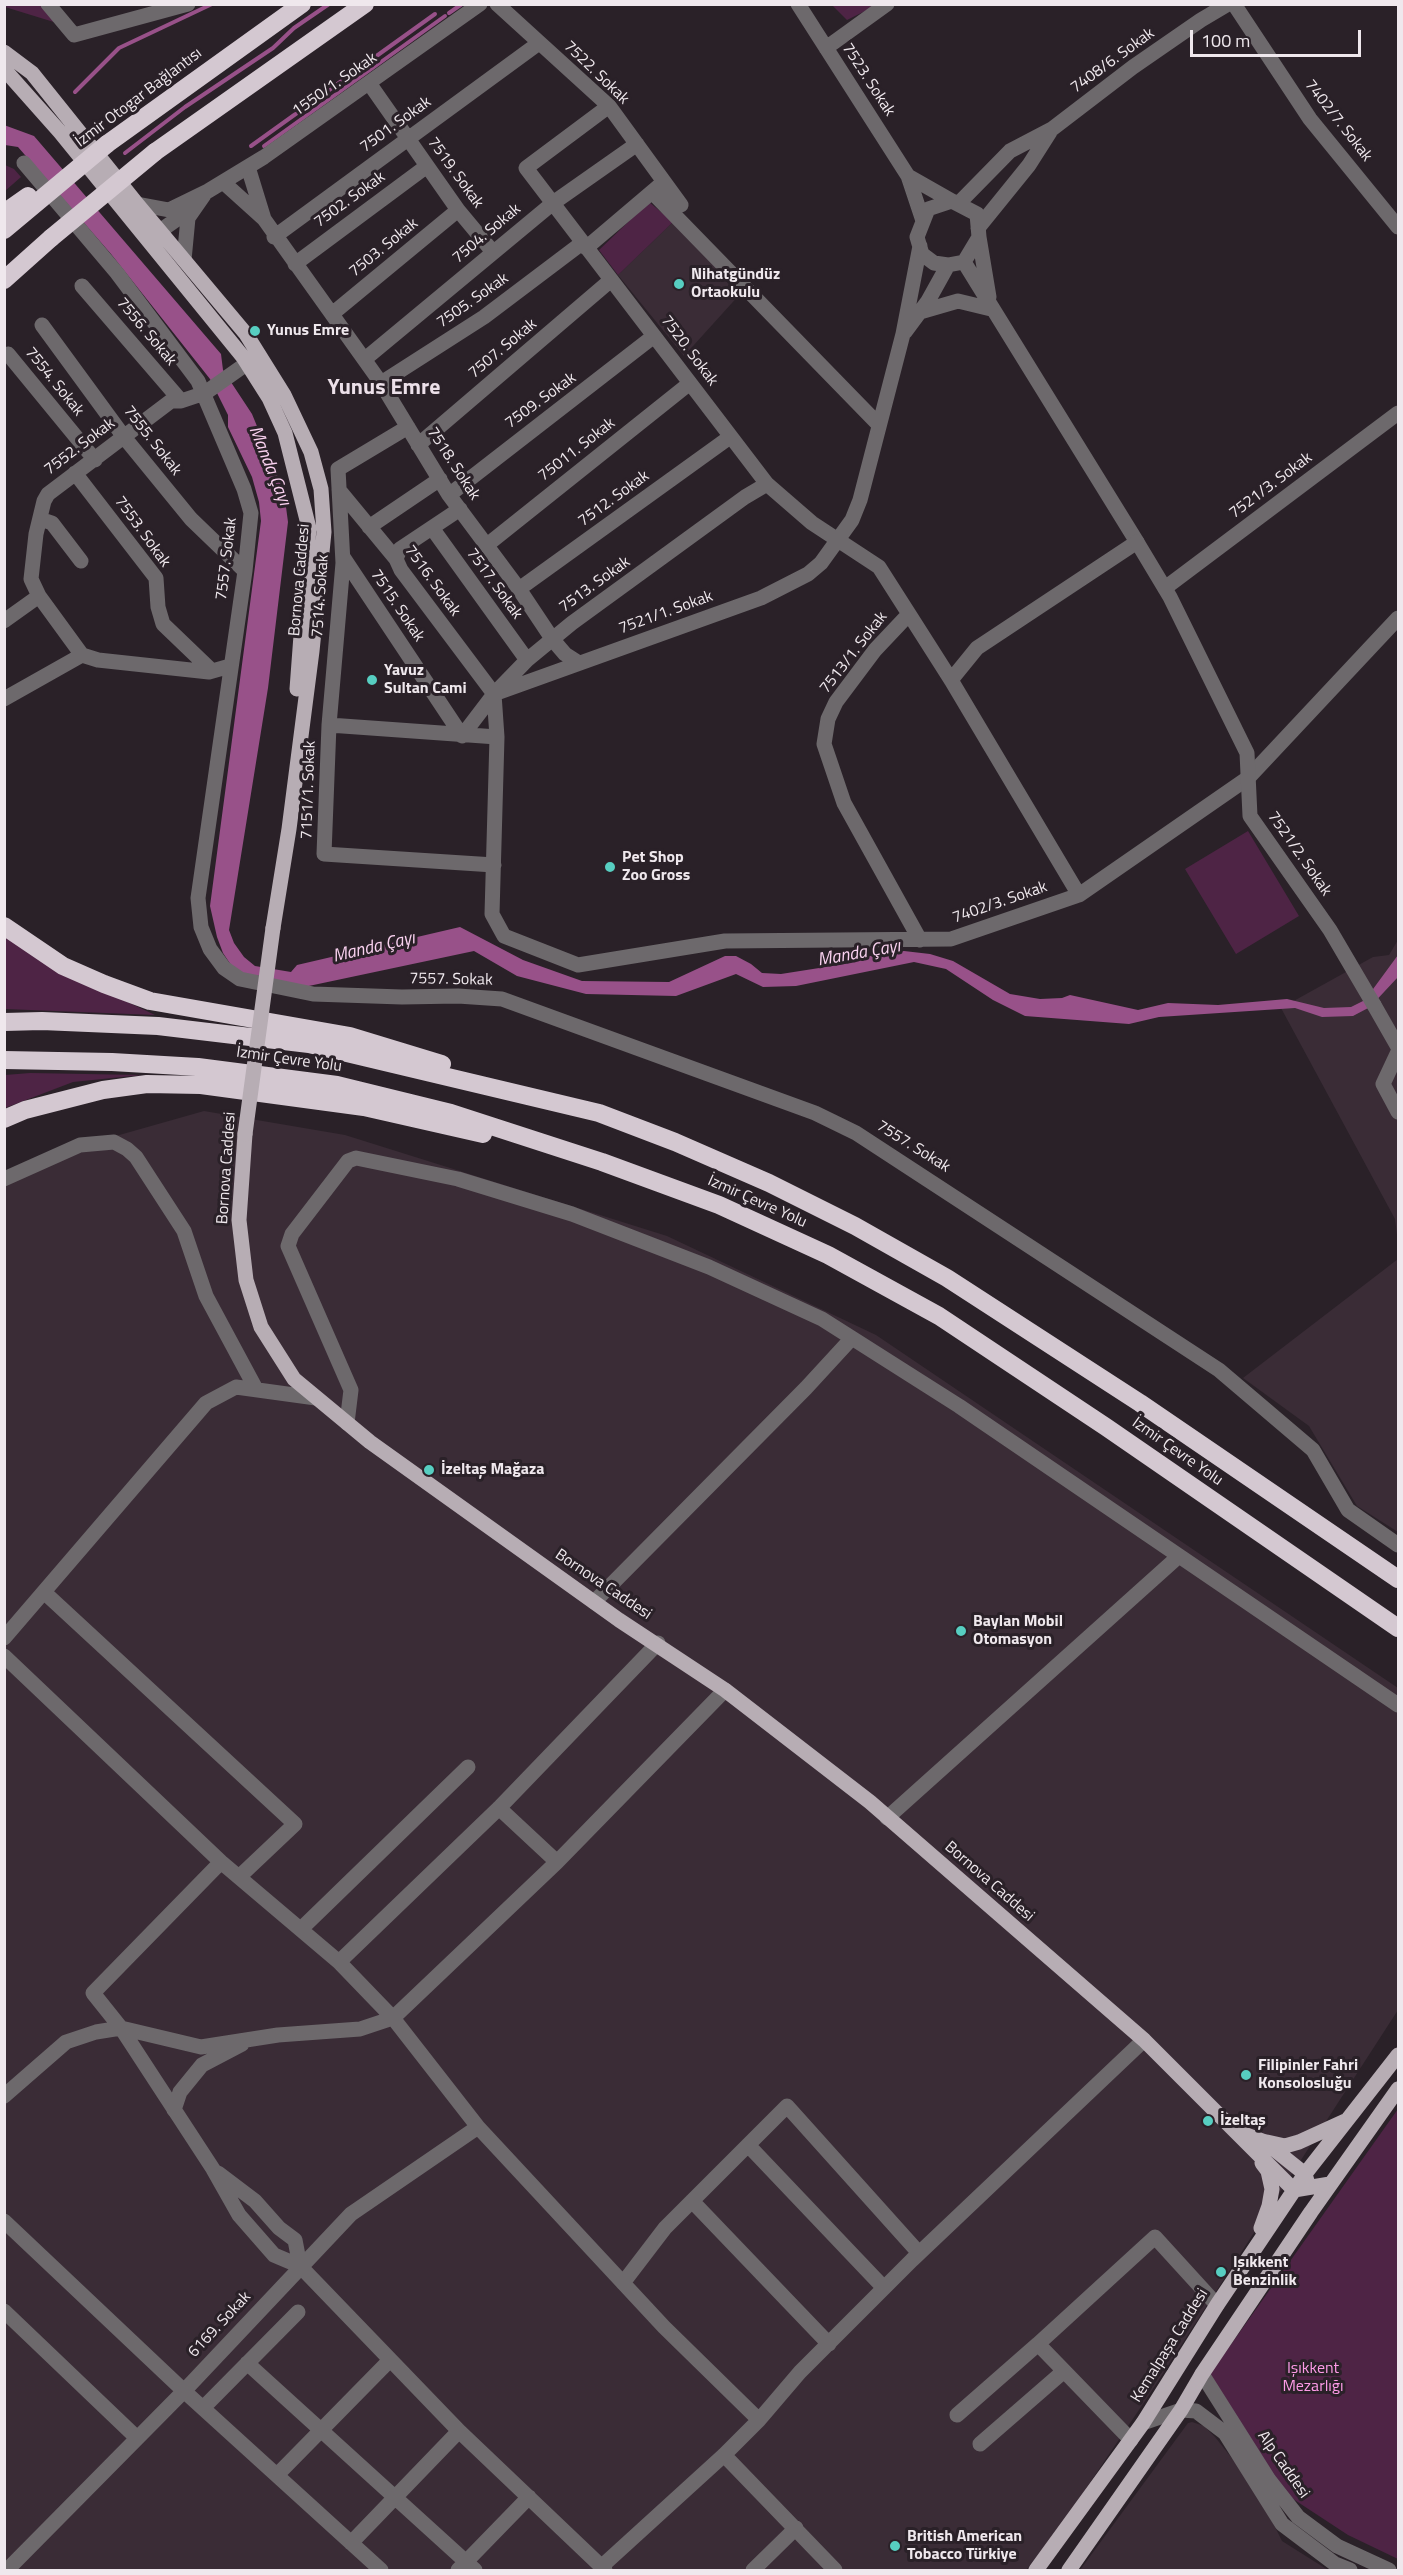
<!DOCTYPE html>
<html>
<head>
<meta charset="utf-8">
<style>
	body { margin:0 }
	#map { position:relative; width:1403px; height:2575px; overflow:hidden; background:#2a2128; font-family:"Titillium Web",sans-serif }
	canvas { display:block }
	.frame { position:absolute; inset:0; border:6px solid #efe8ed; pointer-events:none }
	.scale { position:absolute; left:1190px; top:30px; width:171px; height:27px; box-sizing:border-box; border:3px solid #efe8ed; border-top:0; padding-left:8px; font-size:18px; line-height:21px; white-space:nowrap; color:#efe8ed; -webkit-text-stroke:4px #2a2128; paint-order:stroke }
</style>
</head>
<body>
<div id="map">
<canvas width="1403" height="2575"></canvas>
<div class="frame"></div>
<div class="scale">100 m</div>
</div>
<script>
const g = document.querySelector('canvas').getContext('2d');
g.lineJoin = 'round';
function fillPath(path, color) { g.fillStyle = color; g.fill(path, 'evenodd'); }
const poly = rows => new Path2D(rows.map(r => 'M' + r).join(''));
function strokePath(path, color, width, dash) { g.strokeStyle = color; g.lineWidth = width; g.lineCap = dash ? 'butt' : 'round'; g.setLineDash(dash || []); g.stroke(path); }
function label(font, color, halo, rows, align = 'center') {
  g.font = font + ' "Titillium Web",sans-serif'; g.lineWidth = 6; g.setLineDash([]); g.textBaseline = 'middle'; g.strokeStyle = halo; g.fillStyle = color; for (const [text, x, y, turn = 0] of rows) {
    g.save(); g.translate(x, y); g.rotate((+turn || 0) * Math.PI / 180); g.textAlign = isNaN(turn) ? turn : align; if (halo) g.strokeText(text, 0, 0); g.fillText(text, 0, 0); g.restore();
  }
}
fillPath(poly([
	[673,222,741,293,684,356,618,275],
	[1398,940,1398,1243,1395,1219,1281,1008,1373,957,1389,955],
	[204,1111,345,1135,667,1236,876,1335,1398,1688,1398,2010,1149,2395,1060,2527,1026,2570,5,2570,5,1184,84,1145],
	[1398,1259,1398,1532,1357,1506,1309,1426,1243,1378],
	[1192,2422,1204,2426,1215,2437,1255,2487,1282,2541,1328,2570,1080,2570,1188,2423]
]), '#3a2c36');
fillPath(poly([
	[5,5,41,5,57,23,5,7],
	[832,5,877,5,847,20],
	[5,165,14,169,21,177,5,191],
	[649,202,673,222,618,275,599,250],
	[1248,831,1299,916,1236,954,1185,869],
	[5,934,43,962,155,1015,5,1009],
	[30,1073,142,1075,73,1082,5,1108,5,1075],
	[1398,2109,1398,2559,1348,2535,1284,2493,1210,2374]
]), '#4e2445');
fillPath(poly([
	[4,125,34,136,221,354,223,370,252,414,284,492,288,522,268,688,229,930,234,943,244,957,255,966,291,972,297,965,460,927,523,960,582,981,669,982,725,956,736,956,751,964,762,973,781,974,851,963,870,956,904,951,930,954,953,961,1010,994,1040,999,1062,998,1070,995,1138,1010,1168,1003,1218,1005,1287,999,1324,1008,1351,1007,1365,1000,1398,955,1398,977,1370,1007,1353,1016,1322,1017,1295,1008,1159,1017,1129,1024,1025,1016,993,1000,946,969,914,962,796,986,763,987,736,974,676,996,586,994,517,976,474,951,304,987,242,975,231,965,223,953,217,937,210,906,261,521,259,502,252,477,228,427,228,415,210,379,111,254,18,147,5,145]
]), '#985189');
strokePath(poly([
	[449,13,462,4],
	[75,92,119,48,212,4],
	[251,146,435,14],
	[264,146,445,16],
	[125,153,185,107,273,48,294,28,329,4]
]), '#985189', 4);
strokePath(poly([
	[48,4,74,35,188,4],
	[497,4,609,106,681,205],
	[798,4,908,176,923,221],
	[1234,4,1310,119,1398,227],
	[826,48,887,4],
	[369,83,458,210,493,252],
	[609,106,526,168,767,484,812,523,879,567,909,614,875,650,836,702,828,719,824,744,844,803,920,940],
	[24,163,117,273,198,381,244,489,251,513,245,571,198,898,201,927,210,949,224,968,240,979,313,994,402,997,458,996,502,999,815,1113,856,1133,1219,1370,1313,1450,1348,1510,1398,1545],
	[248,167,264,219],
	[908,176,952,201],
	[223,182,264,219,381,383,449,495,519,589,553,640,565,654,579,663],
	[652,192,878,424],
	[952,201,977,214,979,237,964,262,948,265,934,263,922,254,917,237,928,209,952,201],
	[137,204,169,210,208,191,264,157,480,4],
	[958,204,1010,151,1052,129,1133,67,1201,20,1228,4],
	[978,228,1029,165,1050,132],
	[148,233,160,231,194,207],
	[274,237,539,43],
	[979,237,989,297],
	[920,246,903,334,860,500,852,520,821,563,808,574,761,598,494,694,497,737,492,914,504,936,578,965,725,941,951,939,1079,895,1248,778,1398,618],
	[586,248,659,186],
	[184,260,188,218,204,195],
	[295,264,427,166],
	[82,286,181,401],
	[920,312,958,301,991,309],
	[332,314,458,210],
	[42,325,124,437,191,519,245,571],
	[905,332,928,301,948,265],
	[8,354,95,460],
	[365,359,553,203,637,144],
	[381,383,484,317,582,243],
	[418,445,611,280],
	[75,473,156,578,158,607,163,624,212,671],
	[339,490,396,559,401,570,494,694],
	[449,495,654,336],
	[40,519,52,523,81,561],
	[369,527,440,479],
	[432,528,527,660],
	[487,545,690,383],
	[343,557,462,736,494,694,527,660,572,623,745,497,767,484],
	[396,559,400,549,460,509],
	[1165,588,1398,413],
	[519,589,730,437],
	[909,614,951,680,1079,895],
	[4,621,39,596],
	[230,666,209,672,98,660,82,655,39,596,31,579,36,534,44,501,48,494,171,401,181,401,205,393,256,357],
	[951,680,977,648,1137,542,964,262],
	[4,699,82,655],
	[329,725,343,563,338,469,408,427],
	[494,865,324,854,329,725,497,737],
	[1374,1005,1398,1047],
	[1398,1052,1383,1084,1398,1112],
	[4,1179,80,1145,114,1142,127,1149,136,1157,184,1231,206,1296,256,1389],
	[347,1423,351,1390,288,1246,292,1234,348,1161,356,1158,458,1179,572,1214,709,1267,822,1319,959,1406,1398,1705],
	[45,1593,295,1824,239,1877],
	[594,1602,806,1388,852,1338],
	[4,1638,206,1403,236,1387,316,1398],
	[4,1656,221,1862,339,1962,393,2018,478,2127,664,2327,759,2420],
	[499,1808,557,1862],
	[887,1818,1179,1556],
	[221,1862,93,1993,121,2028,213,2169,239,2215,274,2255,300,2266,459,2431,605,2570],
	[301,1929,468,1767],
	[339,1962,499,1808,658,1643],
	[4,2096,66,2042,96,2032,121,2028,201,2047,278,2035,360,2029,393,2018,557,1862,725,1690],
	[174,2110,180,2092,202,2065,242,2044],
	[748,2145,884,2288],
	[218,2173,255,2201,279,2228,295,2240,300,2266],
	[692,2201,829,2344],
	[4,2221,184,2391,381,2570],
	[623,2283,665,2228,787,2106,919,2253],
	[4,2311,137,2438],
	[1038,2344,1155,2237,1217,2305],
	[247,2363,475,2570],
	[1202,2374,1269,2480,1298,2517,1337,2546,1389,2570],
	[203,2408,298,2312],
	[957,2415,1038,2344,1131,2440],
	[1143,2423,1181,2410,1196,2411,1225,2433,1282,2524,1335,2564,1350,2570],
	[980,2444,1064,2371],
	[724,2455,835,2570],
	[277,2475,390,2360],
	[351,2543,459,2431],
	[601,2567,724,2455,759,2420,800,2372,912,2260,1144,2040],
	[7,2570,184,2391,351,2214,478,2127],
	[458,2570,529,2497],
	[753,2570,796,2528]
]), '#6d696c', 15);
strokePath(poly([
	[4,52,32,73,137,204,246,334,284,395,311,452,321,489,324,532,312,651,289,829,273,928],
	[4,69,60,132,243,357,269,398,285,433,309,528,297,689],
	[245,1134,239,1220,246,1280,261,1327,294,1379,370,1442,619,1620,725,1690,870,1802,1144,2040,1294,2190,1330,2184],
	[1244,2134,1265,2142,1305,2174,1307,2181],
	[1267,2142,1285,2146,1299,2142,1345,2121],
	[1261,2228,1269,2206,1272,2189,1268,2171,1262,2163],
	[1036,2570,1143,2423,1217,2305,1305,2174,1398,2055],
	[1069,2570,1181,2410,1202,2374,1311,2212,1398,2089]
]), '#b7adb4', 15);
strokePath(poly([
	[107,144,302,4],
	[155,152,365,4],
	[4,280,51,238],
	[4,926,63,966,104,984,150,1001,350,1036,442,1064],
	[4,1022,42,1021,158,1026,309,1044,599,1113,675,1142,769,1183,855,1226,947,1278,1140,1403,1398,1579],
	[4,1060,112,1062,198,1067,337,1085,451,1113,602,1162,719,1205,828,1255,939,1316,1106,1427,1398,1628],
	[4,1119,25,1110,103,1090,147,1084,201,1085,364,1107,483,1134]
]), '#d4c8d1', 18);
strokePath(poly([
	[1137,542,1170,597,1247,753,1250,816,1330,930,1374,1005]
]), '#6d696c', 15);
strokePath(poly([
	[245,1134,273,928]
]), '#b7adb4', 15);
strokePath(poly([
	[4,213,28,196],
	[4,230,107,144],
	[51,238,155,152]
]), '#d4c8d1', 18);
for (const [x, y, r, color] of [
	[679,284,6,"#57cec1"],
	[255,331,6,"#57cec1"],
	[372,680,6,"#57cec1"],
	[610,867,6,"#57cec1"],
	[429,1470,6,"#57cec1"],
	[961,1631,6,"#57cec1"],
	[1246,2075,6,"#57cec1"],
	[1208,2121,6,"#57cec1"],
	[1221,2272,6,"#57cec1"],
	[895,2546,6,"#57cec1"]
]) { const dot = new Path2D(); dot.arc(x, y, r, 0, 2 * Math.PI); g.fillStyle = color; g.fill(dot); strokePath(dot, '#2a2128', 2); }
label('16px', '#efe8ed', '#2a2128', [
	["7408/6. Sokak",1113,61,-36],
	["7522. Sokak",596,73,44],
	["7523. Sokak",868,80,57],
	["1550/1. Sokak",335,85,-35],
	["İzmir Otogar Bağlantısı",139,98,-37],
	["7402/7. Sokak",1338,121,52],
	["7501. Sokak",396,125,-36],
	["7519. Sokak",455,173,54],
	["7502. Sokak",350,200,-36],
	["7504. Sokak",487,234,-40],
	["7503. Sokak",384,248,-39],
	["7505. Sokak",473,301,-35],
	["7556. Sokak",146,332,50],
	["7507. Sokak",503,349,-40],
	["7520. Sokak",689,351,53],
	["7554. Sokak",54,382,51],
	["7509. Sokak",541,401,-36],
	["7555. Sokak",152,441,52],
	["7552. Sokak",80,447,-37],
	["75011. Sokak",577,450,-38],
	["7518. Sokak",453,464,57],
	["7521/3. Sokak",1271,486,-37],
	["7512. Sokak",614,499,-36],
	["7553. Sokak",142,532,54],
	["7557. Sokak",227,559,-83],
	["Bornova Caddesi",300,580,-85],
	["7516. Sokak",432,581,54],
	["7517. Sokak",494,584,54],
	["7513. Sokak",595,585,-36],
	["7514. Sokak",321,596,-86],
	["7515. Sokak",397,606,56],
	["7521/1. Sokak",666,613,-20],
	["7513/1. Sokak",854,653,-52],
	["7151/1. Sokak",309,790,-88],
	["7521/2. Sokak",1299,854,55],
	["7402/3. Sokak",1000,903,-19],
	["7557. Sokak",451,980,1],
	["İzmir Çevre Yolu",289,1060,8],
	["7557. Sokak",913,1147,32],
	["Bornova Caddesi",227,1168,-86],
	["İzmir Çevre Yolu",757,1202,24],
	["İzmir Çevre Yolu",1177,1452,35],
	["Bornova Caddesi",603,1585,34],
	["Bornova Caddesi",989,1882,41],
	["6169. Sokak",220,2325,-47],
	["Kemalpaşa Caddesi",1170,2346,-58],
	["Alp Caddesi",1283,2465,55]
]);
label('bold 16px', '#efe8ed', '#2a2128', [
	["Nihatgündüz",691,275],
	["Ortaokulu",691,293],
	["Yunus Emre",267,331],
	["Yavuz",384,671],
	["Sultan Cami",384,689],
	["Pet Shop",622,858],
	["Zoo Gross",622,876],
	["İzeltaş Mağaza",441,1470],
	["Baylan Mobil",973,1622],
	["Otomasyon",973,1640],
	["Filipinler Fahri",1258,2066],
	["Konsolosluğu",1258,2084],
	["İzeltaş",1220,2121],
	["Işıkkent",1233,2263],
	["Benzinlik",1233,2281],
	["British American",907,2537],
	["Tobacco Türkiye",907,2555]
], 'left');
label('16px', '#fd9be7', '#2a2128', [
	["Işıkkent",1313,2369],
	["Mezarlığı",1313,2387]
]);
label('italic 18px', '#fad2f0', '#2a2128', [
	["Manda Çayı",269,466,68],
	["Manda Çayı",374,948,-13],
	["Manda Çayı",859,954,-10]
]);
label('bold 22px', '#ece0e9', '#2a2128', [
	["Yunus Emre",384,389]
]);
</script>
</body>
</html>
